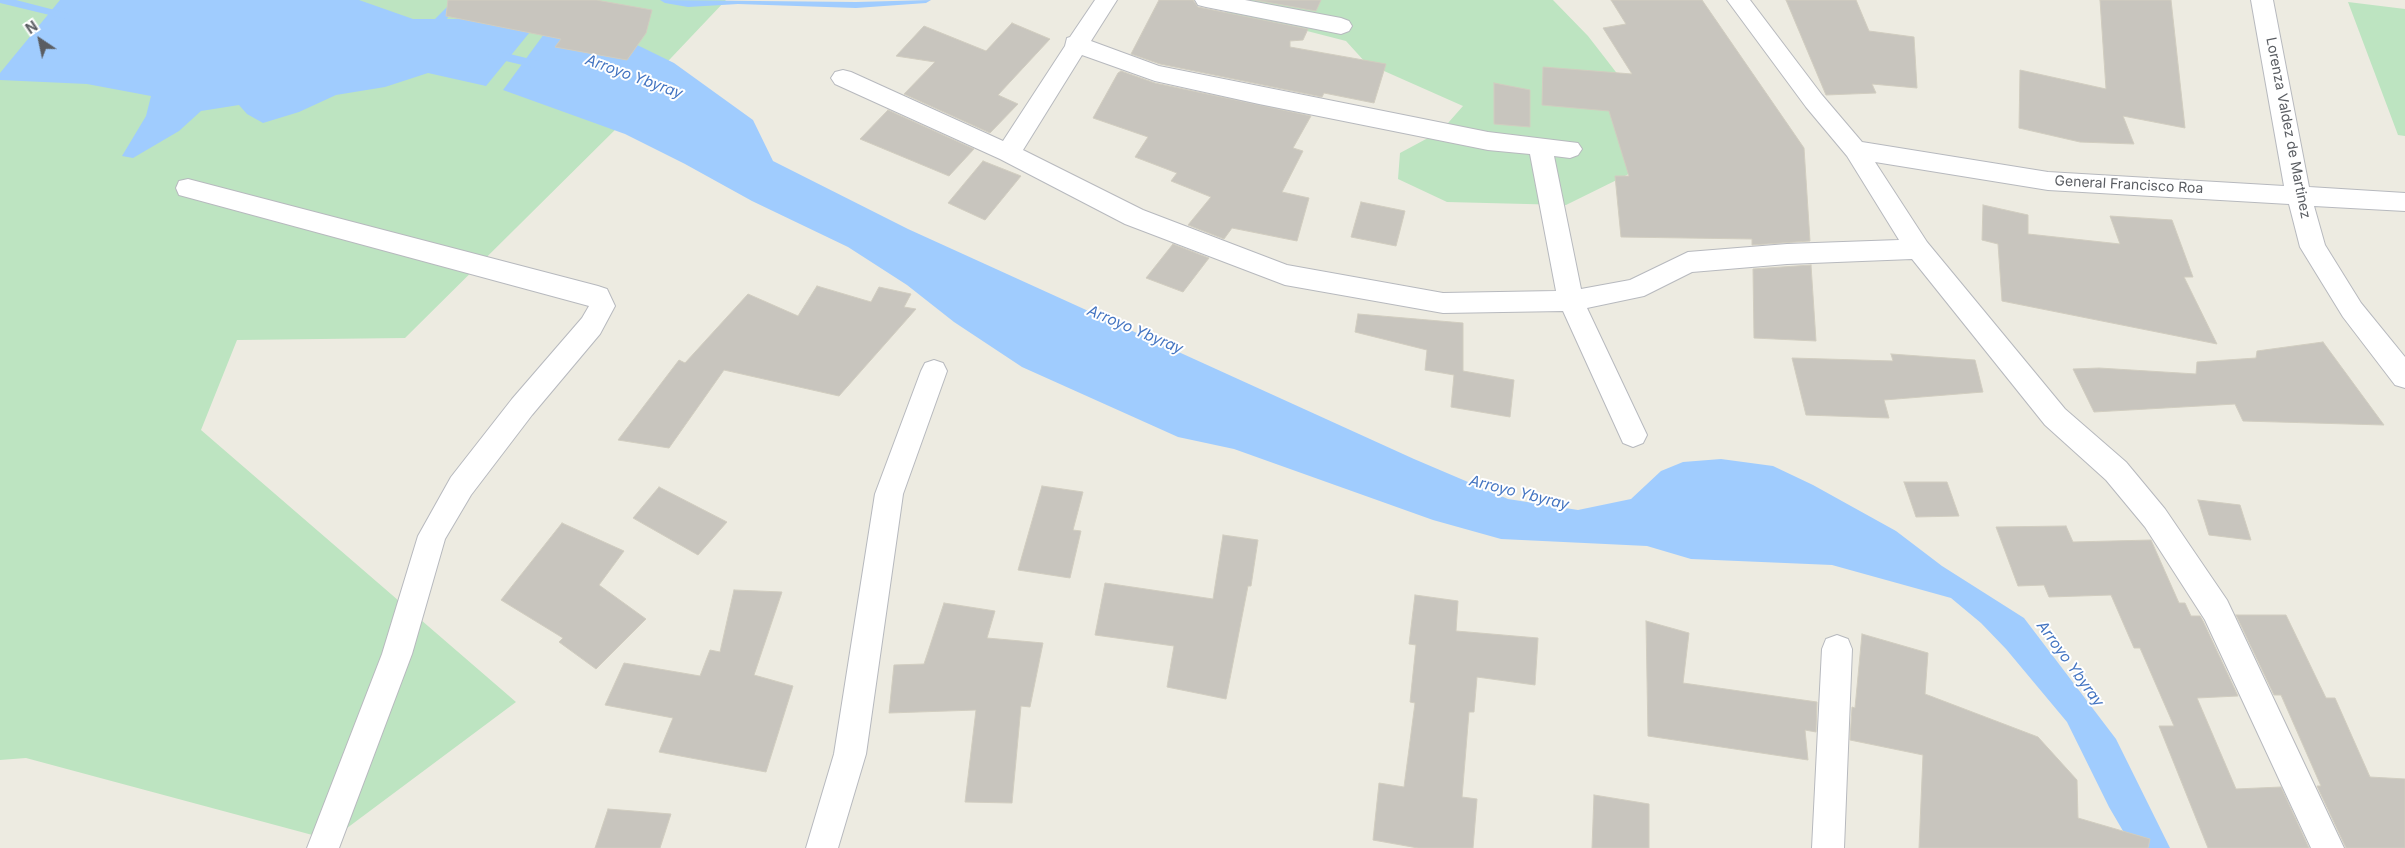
<!DOCTYPE html>
<html>
<head>
<meta charset="utf-8">
<style>
	body { margin:0 }
	#map { position:relative; width:2405px; height:848px; overflow:hidden; background:#edebe1; font-family:Inter,sans-serif }
	canvas { display:block }
	.north { position:absolute; left:15px; top:15px; width:50px; height:50px; -webkit-text-stroke:4px #fff; paint-order:stroke; rotate:326deg; font-size:14px; font-weight:700; line-height:20px; text-align:center; color:#5a5d62 }
	.north::after { content:''; display:block; margin:auto; width:18px; height:22px; background:#5a5d62; clip-path:polygon(50% 0,100% 100%,50% 72%,0 100%) }
</style>
</head>
<body>
<div id="map">
<canvas width="2405" height="848"></canvas>
<div class="north">N</div>
</div>
<script>
const g = document.querySelector('canvas').getContext('2d');
g.lineJoin = 'round';
function fillPath(path, color) { g.fillStyle = color; g.fill(path, 'evenodd'); }
const poly = rows => new Path2D(rows.map(r => 'M' + r).join(''));
function strokePath(path, color, width, dash) { g.strokeStyle = color; g.lineWidth = width; g.lineCap = dash ? 'butt' : 'round'; g.setLineDash(dash || []); g.stroke(path); }
function label(font, color, halo, rows, align = 'center') {
  g.font = font + ' Inter,sans-serif'; g.lineWidth = 4; g.setLineDash([]); g.textBaseline = 'middle'; g.strokeStyle = halo; g.fillStyle = color; for (const [text, x, y, turn = 0] of rows) {
    g.save(); g.translate(x, y); g.rotate((+turn || 0) * Math.PI / 180); g.textAlign = isNaN(turn) ? turn : align; if (halo) g.strokeText(text, 0, 0); g.fillText(text, 0, 0); g.restore();
  }
}
fillPath(poly([
	[0,0,726,0,653,77,627,118,405,338,237,340,201,430,516,702,331,840,26,758,0,760],
	[1232,0,1553,0,1588,36,1626,85,1639,169,1566,205,1447,202,1398,179,1400,153,1441,131,1463,106,1366,63,1346,41,1272,22,1220,29],
	[2348,2,2405,9,2405,136,2398,135]
]), '#bde4c1');
fillPath(poly([
	[60,0,359,0,413,19,494,19,534,27,486,86,428,73,385,87,336,95,299,112,263,123,247,114,239,105,201,111,179,131,133,158,122,156,146,116,151,96,87,84,0,80,0,73],
	[547,30,631,42,674,63,753,120,773,161,908,229,1414,459,1508,499,1578,510,1631,499,1661,471,1683,462,1721,459,1773,466,1813,485,1896,531,1942,566,2024,618,2116,739,2170,848,2133,848,2109,807,2067,722,2006,649,1981,623,1951,598,1832,565,1691,559,1647,546,1501,539,1433,520,1234,449,1178,437,1022,367,954,322,907,285,848,247,752,201,685,164,625,134,503,90]
]), '#a0ccfe');
fillPath(poly([
	[0,0,16,0,70,14,71,16,66,19,0,3,0,0],
	[454,0,465,0,434,32,426,32,426,28,454,0],
	[660,0,856,2,931,0,926,3,856,8,738,4,688,7,665,3,660,0],
	[493,50,539,61,544,65,539,69,489,57,488,54,493,50]
]), '#a0ccfe');
const building = poly([
	[448,0,596,0,652,10,646,33,627,60,555,47,561,39,446,16,448,0],
	[1159,0,1193,0,1198,7,1308,29,1303,40,1290,41,1290,47,1386,64,1374,103,1324,93,1322,97,1160,64,1131,54,1159,0],
	[1255,0,1321,0,1316,11,1255,0],
	[1611,0,1702,0,1804,148,1810,241,1752,245,1752,239,1621,237,1615,176,1629,176,1609,111,1542,105,1543,67,1632,74,1603,28,1626,24,1611,0],
	[1786,0,1856,0,1869,31,1914,37,1917,88,1872,84,1876,93,1826,95,1786,0],
	[2100,0,2171,0,2185,128,2123,116,2134,144,2080,142,2019,128,2020,70,2106,89,2100,0],
	[1012,23,1050,39,998,95,1018,104,990,133,904,94,935,62,896,56,924,26,986,51,1012,23],
	[1121,71,1155,83,1311,116,1293,148,1303,151,1282,192,1309,198,1297,241,1232,228,1224,239,1188,225,1211,197,1171,181,1177,173,1135,157,1148,137,1093,118,1118,73,1121,71],
	[1494,83,1530,90,1530,127,1494,124,1494,83],
	[888,110,974,149,949,176,860,139,888,110],
	[983,161,1021,176,985,220,948,203,983,161],
	[1361,202,1405,211,1396,246,1351,237,1361,202],
	[1983,205,2028,215,2028,234,2120,244,2110,216,2172,220,2193,277,2184,277,2217,344,2002,301,1998,244,1982,240,1983,205],
	[1173,244,1209,258,1183,292,1146,278,1173,244],
	[1811,265,1816,341,1754,338,1753,269,1811,265],
	[817,286,871,302,879,287,911,294,904,307,916,309,839,396,724,370,669,448,618,440,679,360,685,363,748,294,798,316,817,286],
	[1358,314,1463,323,1463,371,1514,380,1510,417,1451,407,1454,375,1425,370,1427,350,1355,332,1358,314],
	[2323,342,2384,425,2243,421,2235,404,2094,412,2073,369,2099,368,2196,374,2197,362,2256,358,2257,351,2323,342],
	[1891,354,1975,360,1983,392,1884,400,1889,418,1806,415,1792,358,1893,361,1891,354],
	[1904,482,1947,482,1959,516,1916,517,1904,482],
	[1042,486,1083,492,1073,530,1081,531,1070,578,1018,570,1042,486],
	[659,487,727,522,698,555,633,518,659,487],
	[2198,500,2240,505,2251,540,2209,535,2198,500],
	[562,523,624,551,599,585,646,619,596,669,559,642,563,638,501,600,562,523],
	[2066,526,2073,542,2151,540,2179,603,2185,603,2191,616,2200,616,2203,621,2238,696,2197,698,2236,789,2281,787,2309,848,2208,848,2159,726,2174,726,2140,648,2134,648,2111,595,2049,597,2044,585,2018,586,1996,527,2066,526],
	[1223,535,1258,540,1251,586,1248,586,1226,699,1167,687,1174,646,1095,635,1105,583,1213,599,1223,535],
	[734,590,782,592,754,675,793,686,766,772,659,752,673,718,605,705,624,663,700,676,710,650,720,652,734,590],
	[1415,595,1458,601,1456,631,1538,638,1535,685,1477,677,1474,712,1469,712,1462,797,1477,799,1473,848,1418,848,1373,840,1379,783,1404,787,1415,703,1410,702,1416,645,1409,644,1415,595],
	[944,603,995,611,987,638,1043,643,1030,707,1021,706,1012,803,965,802,976,710,889,713,894,665,924,664,944,603],
	[2236,615,2286,615,2326,698,2335,698,2370,777,2405,779,2405,848,2346,848,2317,786,2321,786,2281,695,2274,695,2236,615],
	[1646,621,1689,633,1683,683,1817,702,1816,732,1805,730,1808,760,1648,736,1646,621],
	[1862,634,1928,653,1925,694,2038,737,2077,780,2078,818,2150,839,2148,848,1919,848,1923,755,1850,740,1852,707,1855,708,1862,634],
	[1594,795,1649,804,1649,848,1592,848,1594,795],
	[608,809,671,814,660,848,595,848,608,809]
]);
fillPath(building, '#c8c5be');
strokePath(building, '#d1cdc0', 1);
const minor = poly([
	[1095,0,1117,0,1091,41,1159,66,1488,132,1578,143,1582,149,1578,155,1570,158,1554,156,1581,289,1630,280,1688,252,1787,244,1899,240,1847,156,1806,107,1727,0,1750,0,1822,95,1862,142,2048,172,2284,186,2251,0,2273,0,2309,187,2405,193,2405,211,2314,206,2325,245,2361,303,2405,357,2405,388,2395,385,2343,317,2300,247,2289,204,2048,190,1875,162,1927,242,2065,409,2126,462,2165,509,2227,600,2344,848,2311,848,2205,620,2145,527,2106,480,2045,425,1912,259,1787,264,1692,272,1644,296,1587,308,1647,435,1643,443,1633,447,1623,443,1563,311,1443,313,1285,285,1125,224,1000,159,835,84,831,78,835,72,843,70,851,72,1003,141,1065,46,1067,38,1070,37,1095,0],
	[1082,55,1155,81,1259,104,1488,150,1530,154,1556,291,1443,293,1287,265,1143,210,1023,150,1082,55],
	[1195,0,1245,0,1341,18,1349,21,1352,26,1349,31,1341,34,1206,7,1198,5,1195,0],
	[188,179,598,286,607,289,615,306,600,334,532,415,471,495,445,539,412,654,339,848,307,848,382,654,418,536,451,477,512,399,582,318,589,306,179,195,176,188,179,181,188,179],
	[934,360,943,363,947,371,903,494,866,754,838,848,806,848,834,754,875,494,921,371,925,363,934,360],
	[1837,635,1848,639,1852,649,1844,848,1812,848,1822,649,1826,639,1837,635]
]);
strokePath(minor, '#b7b9be', 2);
fillPath(minor, '#fff');
label('14px', '#5a5d62', '#fff', [
	["Lorenza Valdez de Martinez",2288,128,79],
	["General Francisco Roa",2129,185,3]
]);
label('italic 15px', '#4374c1', '#fff', [
	["Arroyo Ybyray",634,77,20],
	["Arroyo Ybyray",1135,330,23],
	["Arroyo Ybyray",1519,493,14],
	["Arroyo Ybyray",2070,664,54]
]);
</script>
</body>
</html>
